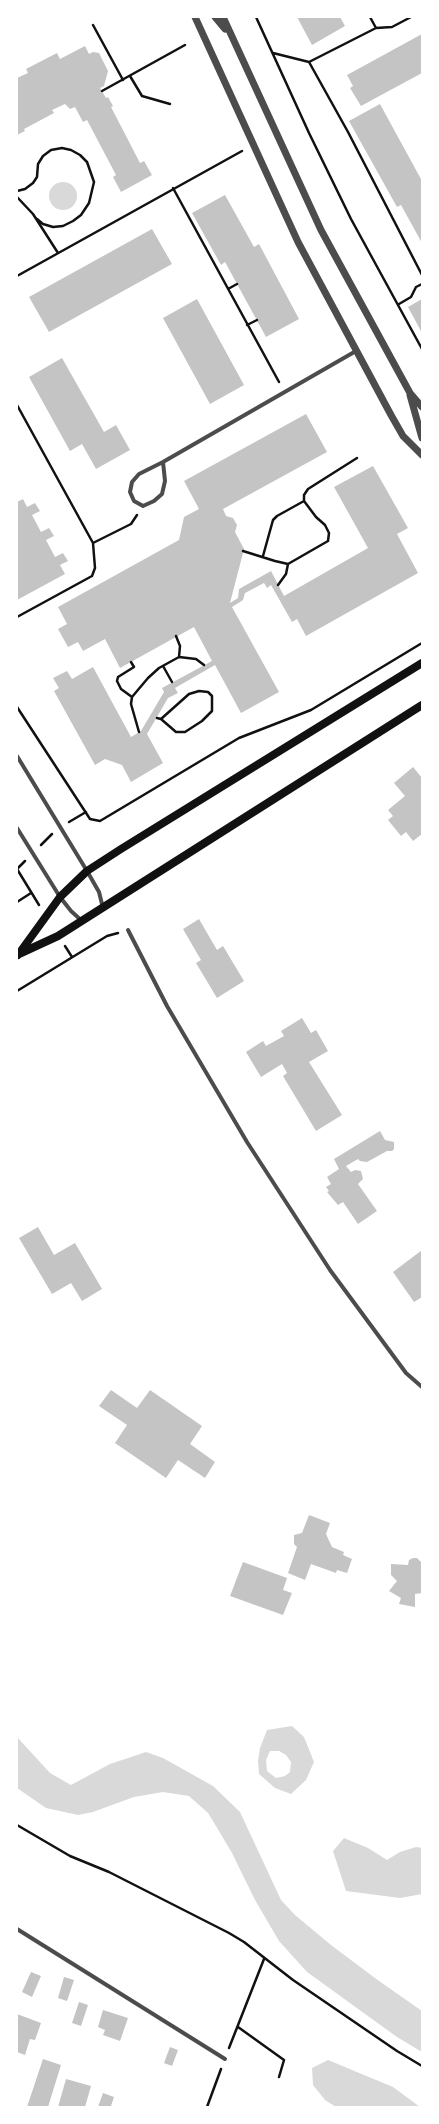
<!DOCTYPE html>
<html>
<head>
<meta charset="utf-8">
<style>
	body { margin:0 }
	#map { position:relative; width:439px; height:2124px; overflow:hidden; background:#fff; font-family:"Golos Text",sans-serif }
	canvas { display:block }
	.frame { position:absolute; inset:0; border:18px solid #fff; pointer-events:none }
</style>
</head>
<body>
<div id="map">
<canvas width="439" height="2124"></canvas>
<div class="frame"></div>
</div>
<script>
const g = document.querySelector('canvas').getContext('2d');
g.lineJoin = 'round';
function fillPath(path, color) { g.fillStyle = color; g.fill(path, 'evenodd'); }
const poly = rows => new Path2D(rows.map(r => 'M' + r).join(''));
function strokePath(path, color, width, dash) { g.strokeStyle = color; g.lineWidth = width; g.lineCap = dash ? 'butt' : 'round'; g.setLineDash(dash || []); g.stroke(path); }
fillPath(poly([
	'49 196a14 14 0 1 1 28 0a14 14 0 1 1-28 0Z',
	[292,1726,304,1737,314,1762,306,1780,291,1794,275,1788,259,1774,258,1761,260,1748,267,1730],
	[270,1751,279,1751,286,1755,291,1762,290,1772,285,1776,276,1778,267,1771,266,1760],
	[17,1737,50,1773,71,1785,110,1764,146,1752,163,1758,213,1786,240,1812,281,1900,295,1915,331,1945,379,1981,422,2011,422,2052,397,2037,307,1972,279,1941,255,1900,232,1853,216,1826,208,1813,189,1796,163,1792,134,1797,93,1812,78,1815,46,1808,17,1788],
	[344,1838,368,1848,387,1860,400,1852,416,1847,422,1848,422,1894,400,1898,346,1891,333,1851],
	[328,2060,393,2087,420,2107,336,2107,325,2100,313,2085,312,2068]
]), '#d9d9d9');
fillPath(poly([
	[297,17,340,17,345,26,312,45],
	[422,34,422,73,361,106,350,88,353,86,347,75],
	[85,46,89,54,93,52,99,53,108,71,104,86,100,88,106,98,108,97,113,106,111,107,140,163,144,161,152,175,121,192,113,177,116,175,87,120,83,122,75,107,70,109,65,104,52,110,54,113,24,129,25,131,17,135,17,78,28,73,26,69,57,53,60,59],
	[380,104,422,181,422,243,401,205,397,207,349,121],
	[225,195,254,247,259,244,299,319,266,337,225,262,221,265,192,213],
	[152,229,172,264,49,332,29,297],
	[197,299,244,385,210,404,163,318],
	[422,299,422,333,408,307],
	[62,358,104,432,116,425,130,450,96,469,82,444,70,451,29,377],
	[306,414,327,452,223,509,226,516,233,518,237,525,235,532,244,549,230,603,238,598,239,589,271,571,284,596,368,548,334,487,373,466,408,528,397,534,418,573,306,636,297,619,292,622,271,585,267,588,264,583,245,593,243,600,232,607,279,692,241,713,215,665,175,688,178,693,168,698,147,734,163,763,131,782,122,765,105,759,95,765,54,691,59,688,53,678,67,671,72,679,93,667,131,737,141,731,164,692,162,688,212,661,194,627,120,668,105,639,83,651,78,642,68,647,58,629,67,624,58,607,179,540,184,517,199,509,184,481],
	[23,499,27,507,35,503,40,511,32,515,41,532,49,528,54,536,46,540,55,557,63,553,68,561,60,565,65,574,17,600,17,502],
	[413,767,422,778,422,834,413,841,406,832,401,836,388,820,393,816,388,810,405,796,394,783],
	[199,919,217,950,223,946,244,981,217,998,196,963,201,960,183,929],
	[302,1018,311,1033,316,1030,328,1051,309,1062,342,1115,316,1131,283,1076,287,1073,282,1064,261,1077,246,1052,263,1041,266,1046,284,1036,281,1031],
	[380,1131,385,1140,394,1142,394,1149,392,1151,387,1151,367,1162,360,1161,358,1159,346,1166,351,1172,355,1170,361,1171,363,1179,358,1184,377,1211,358,1224,343,1202,338,1205,327,1192,329,1191,326,1187,331,1184,327,1177,339,1169,334,1159],
	[38,1227,54,1255,75,1243,102,1289,82,1301,71,1283,52,1294,19,1238],
	[422,1250,422,1297,414,1302,393,1272],
	[111,1390,137,1408,150,1390,202,1426,190,1444,215,1462,205,1478,178,1460,166,1478,115,1443,127,1425,99,1406],
	[309,1515,330,1523,326,1534,332,1547,344,1552,343,1555,352,1559,347,1573,337,1570,336,1573,311,1564,305,1580,288,1573,297,1547,294,1544,294,1535,302,1533],
	[413,1558,417,1558,422,1563,422,1593,415,1594,415,1607,399,1604,401,1598,389,1591,397,1581,391,1575,391,1564,408,1565,409,1560],
	[243,1562,287,1578,283,1590,292,1593,283,1615,230,1596],
	[31,1972,41,1976,32,1997,22,1992],
	[64,1977,74,1980,67,2001,58,1998],
	[79,2002,88,2005,81,2026,72,2023],
	[103,2010,128,2018,120,2041,103,2035,105,2030,98,2027],
	[17,2014,41,2023,35,2040,30,2039,25,2055,17,2052],
	[170,2047,178,2050,172,2066,164,2063],
	[43,2059,61,2065,48,2107,27,2107],
	[66,2079,91,2086,85,2107,58,2107],
	[103,2093,114,2097,111,2106,115,2107,98,2107]
]), '#c4c4c4');
strokePath(poly([
	[256,17,309,133,351,219,422,349],
	[370,17,376,28],
	[93,25,123,80],
	[273,53,309,62,376,28,392,27,411,17],
	[309,62,348,132,422,275],
	[130,76,142,96,170,104],
	[102,91,185,45],
	[173,188,279,382],
	[17,191,25,189,33,183,37,177,38,164,43,156,51,150,62,148,71,150,80,155,87,162,94,182,89,203,81,215,73,221,63,226,53,227,43,224,37,219],
	[17,197,33,214,58,253],
	[17,276,242,151],
	[228,289,237,284],
	[399,304,411,297,416,287,422,284],
	[247,325,257,320],
	[17,405,93,543,95,568,92,576,17,617],
	[304,501,304,495,308,489,357,458],
	[93,543,131,524,137,515],
	[243,551,275,561,288,564,328,541,329,533,325,525,316,517,304,501,277,516,273,520,263,556],
	[278,585,286,574,288,564],
	[176,636,180,646,179,657],
	[131,662,134,667,118,677,117,681,121,689,132,697],
	[163,666,172,682],
	[17,707,90,819,100,821,239,738,311,710,422,643],
	[157,718,161,719,189,694,199,691,208,692,212,696,212,711,202,721,185,732,176,732,161,719],
	[139,732,131,704,132,697,148,678,159,668,179,657,196,659,204,665],
	[69,822,86,812],
	[41,845,52,834],
	[25,861,17,869,39,905],
	[17,902,31,893],
	[65,946,72,957],
	[17,991,107,936,118,933],
	[17,1825,70,1856,109,1872,229,1933,244,1942,293,1980,397,2051,422,2066],
	[238,2027,284,2060,279,2077],
	[229,2048,264,1959],
	[207,2107,221,2069]
]), '#111', 2.5);
strokePath(poly([
	[163,462,165,481,162,494,154,501,143,506,134,501,130,492,132,482,139,474,163,462,356,351],
	[17,756,87,871,99,892,103,908],
	[17,828,60,897,71,911,82,921],
	[128,930,167,1006,247,1142,330,1270,406,1373,422,1387],
	[17,1929,225,2059]
]), '#4c4c4c', 4);
strokePath(poly([
	[195,17,298,242,391,415,403,436,422,455],
	[215,17,225,29],
	[223,17,321,230,410,393,422,407],
	[410,395,422,438]
]), '#4c4c4c', 7);
strokePath(poly([
	[19,954,58,936,422,705],
	[18,955,60,897,87,871,121,849,422,663]
]), '#111', 8);
</script>
</body>
</html>
